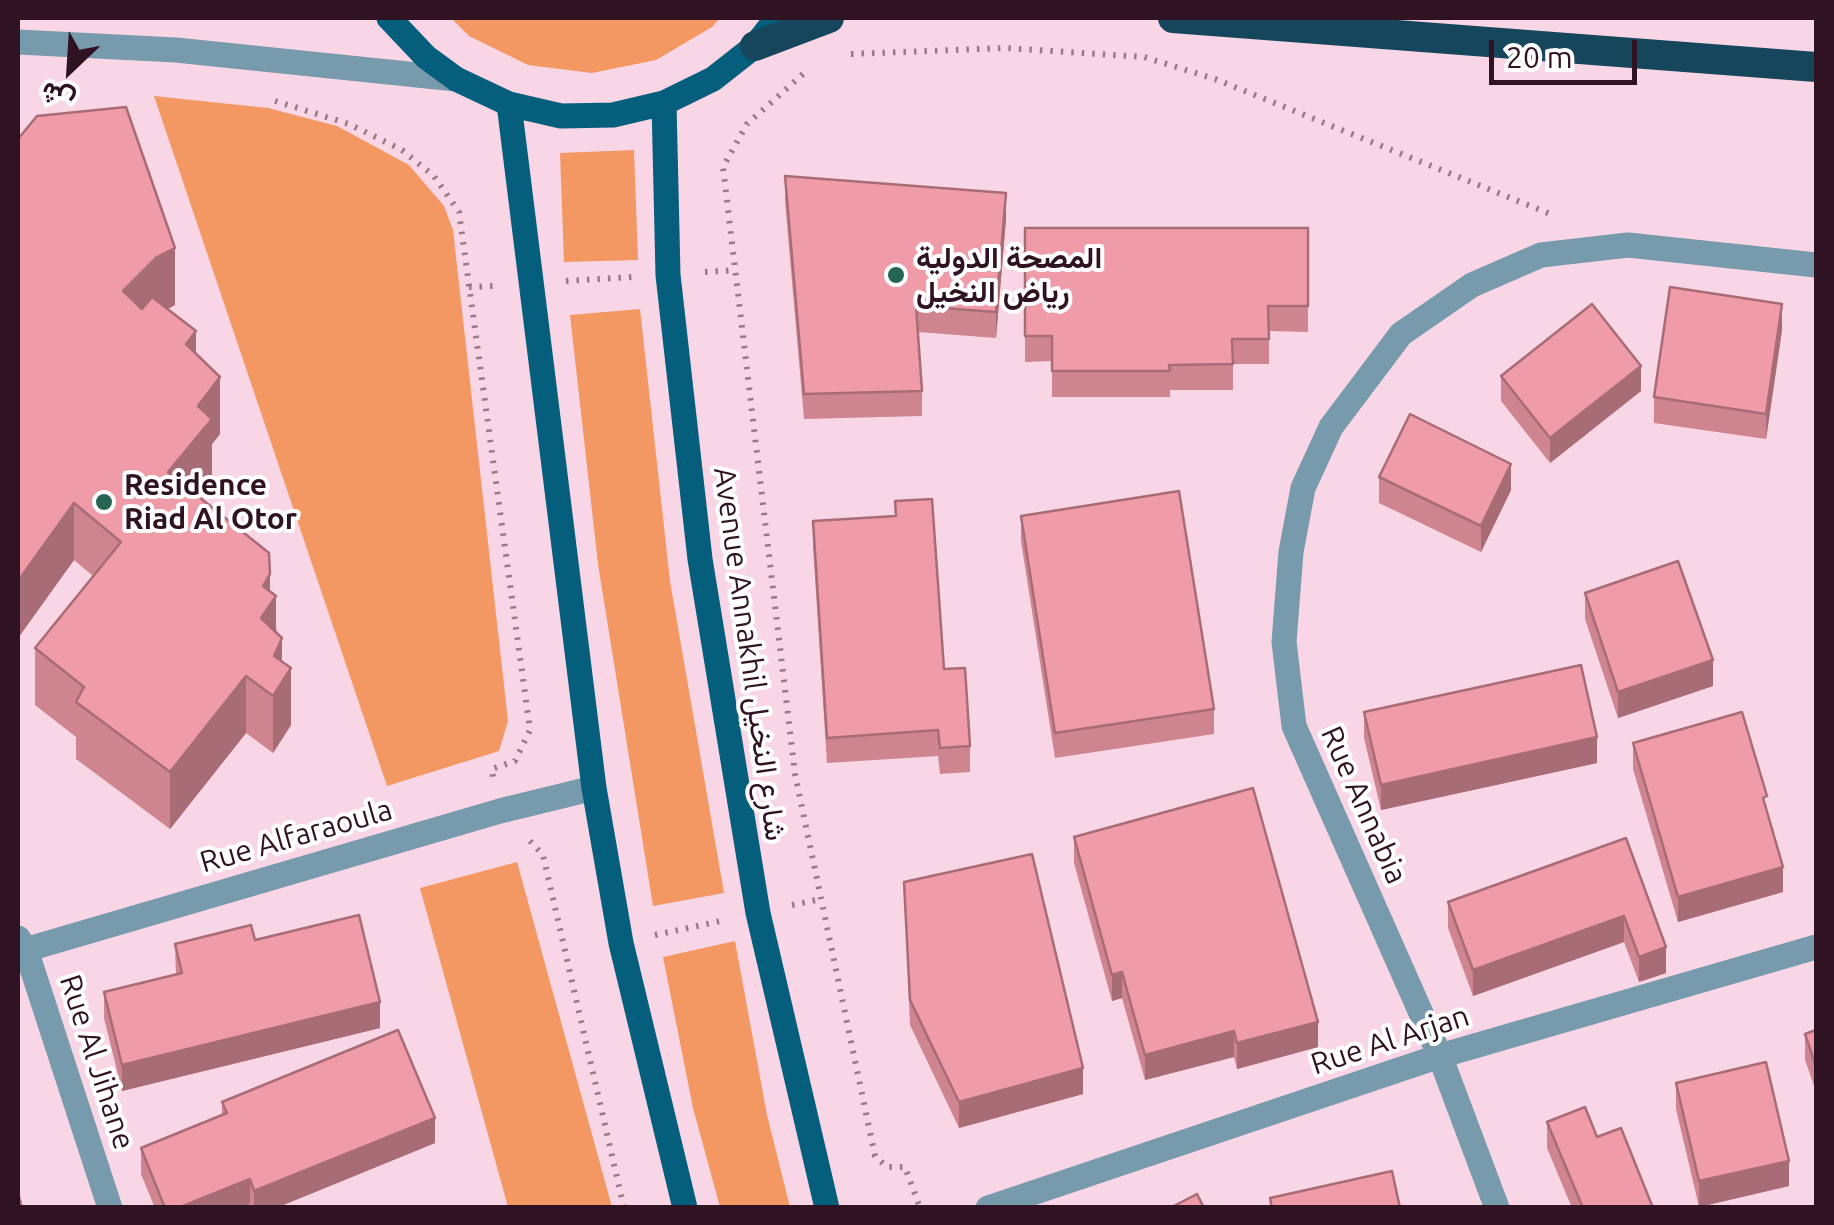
<!DOCTYPE html>
<html>
<head>
<meta charset="utf-8">
<style>
	body { margin:0 }
	#map { position:relative; width:1834px; height:1225px; overflow:hidden; background:#f8d6e5; font-family:Ubuntu,Vazirmatn,sans-serif }
	canvas { display:block }
	.frame { position:absolute; inset:0; border:20px solid #301322; pointer-events:none }
	.north { position:absolute; left:20px; top:20px; width:100px; height:100px; -webkit-text-stroke:8px #fff; paint-order:stroke; rotate:205deg; font-size:28px; font-weight:700; line-height:40px; text-align:center; color:#301322 }
	.north::after { content:''; display:block; margin:auto; width:35px; height:45px; background:#301322; clip-path:polygon(50% 0,100% 100%,50% 72%,0 100%) }
	.scale { position:absolute; left:1489px; top:40px; width:148px; height:45px; box-sizing:border-box; border:5px solid #301322; border-top:0; padding-left:12px; font-size:30px; line-height:35px; white-space:nowrap; color:#301322; -webkit-text-stroke:8px #fff; paint-order:stroke }
</style>
</head>
<body>
<div id="map">
<canvas width="1834" height="1225"></canvas>
<div class="frame"></div>
<div class="north">ش</div>
<div class="scale">20 m</div>
</div>
<script>
const g = document.querySelector('canvas').getContext('2d');
g.lineJoin = 'round';
function fillPath(path, color) { g.fillStyle = color; g.fill(path, 'evenodd'); }
const poly = rows => new Path2D(rows.map(r => 'M' + r).join(''));
function strokePath(path, color, width, dash) { g.strokeStyle = color; g.lineWidth = width; g.lineCap = dash ? 'butt' : 'round'; g.setLineDash(dash || []); g.stroke(path); }
function label(font, color, halo, rows, align = 'center') {
  g.font = font + ' Ubuntu,Vazirmatn,sans-serif'; g.lineWidth = 8; g.setLineDash([]); g.textBaseline = 'middle'; g.strokeStyle = halo; g.fillStyle = color; for (const [text, x, y, turn = 0] of rows) {
    g.save(); g.translate(x, y); g.rotate((+turn || 0) * Math.PI / 180); g.textAlign = isNaN(turn) ? turn : align; if (halo) g.strokeText(text, 0, 0); g.fillText(text, 0, 0); g.restore();
  }
}
fillPath(poly([
	[451,18,720,18,712,27,656,60,592,73,528,65,469,36],
	[154,96,268,108,337,126,409,165,444,206,453,230,508,721,499,751,387,786],
	[634,150,638,260,564,262,560,153],
	[640,309,670,581,724,893,653,906,598,564,570,315],
	[517,862,612,1207,508,1207,420,888],
	[735,941,767,1115,790,1207,720,1207,693,1108,663,957]
]), '#f49863');
strokePath(poly([
	[851,54,1005,48,1144,57,1215,79,1553,215],
	[803,74,747,124,723,167,795,774,875,1156,887,1167,905,1167,920,1208],
	[275,101,349,124,402,150,434,176,459,212,530,730,515,761,492,769,493,777],
	[705,272,736,270],
	[566,281,633,277],
	[469,287,493,286],
	[530,841,543,855,624,1208],
	[792,905,821,899],
	[655,935,721,921]
]), '#9a7a89', 6, [2.5, 8]);
strokePath(poly([
	[18,42,176,50,456,79],
	[18,938,26,950,110,1208],
	[18,952,500,811,594,788],
	[988,1208,1440,1056,1816,947],
	[1497,1208,1440,1056,1294,726,1284,642,1291,552,1303,488,1331,427,1401,334,1472,285,1541,255,1628,245,1816,265]
]), '#779aac', 25);
strokePath(poly([
	[389,18,426,57,456,79,509,104,561,116,613,115,664,103,713,79,755,46,777,18],
	[664,103,668,275,700,559,758,913,827,1208],
	[509,104,594,788,621,943,685,1208]
]), '#065e7d', 25);
strokePath(poly([
	[1173,18,1816,67],
	[755,46,829,18]
]), '#15465b', 30);
fillPath(poly([
	[18,139,175,305,168,309,196,355,220,434,212,444,212,476,197,495,270,591,282,662,291,725,273,753,246,733,170,829,76,759,76,737,35,705,35,648,93,576,74,560,18,638],
	[785,176,1006,219,996,338,918,332,922,391,922,416,804,419,785,201],
	[1025,228,1308,228,1308,332,1269,331,1269,364,1233,364,1233,390,1170,390,1170,397,1052,397,1052,361,1025,362],
	[1782,330,1766,439,1654,423,1654,397],
	[1501,376,1641,391,1550,463,1501,401],
	[1379,477,1511,490,1481,552,1379,503],
	[1021,516,1214,709,1214,734,1055,758,1021,541],
	[813,521,944,669,970,746,970,772,940,774,938,756,827,763,813,546],
	[1585,593,1713,686,1618,718,1585,619],
	[1364,712,1597,763,1381,810,1364,738],
	[1633,743,1767,813,1783,892,1678,922,1633,769],
	[1074,837,1318,1047,1237,1069,1234,1057,1145,1080,1122,998,1112,1001,1074,863],
	[1626,838,1666,973,1639,982,1624,942,1473,996,1448,928,1448,902],
	[904,882,1083,1094,959,1128,910,1025],
	[255,940,380,1028,122,1091,104,1018,104,992,176,975,175,944],
	[1816,1030,1816,1091,1805,1060,1805,1034],
	[1676,1083,1789,1186,1699,1207,1676,1109],
	[222,1102,435,1143,276,1208,251,1208,250,1204,241,1208,155,1208,141,1174,141,1148,222,1115],
	[1547,1122,1597,1137,1653,1208,1572,1208,1547,1148]
]), '#ce8590');
fillPath(poly([
	[1006,193,1006,219,996,338,996,312],
	[175,248,175,305,157,314,123,348,123,291,157,257],
	[1782,304,1782,330,1766,439,1766,414],
	[196,331,196,388,186,344],
	[1641,366,1641,391,1550,463,1550,438],
	[220,377,220,434,212,444,212,476,168,529,168,472,198,406],
	[1511,464,1511,490,1481,552,1481,526],
	[74,503,74,560,18,638,18,581],
	[270,574,270,605,276,596,276,652,282,638,282,682,291,668,291,725,273,753,273,696,261,618,263,586],
	[1713,660,1713,686,1618,718,1618,692],
	[246,676,246,733,170,829,170,772],
	[1597,737,1597,763,1381,810,1381,785],
	[1783,867,1783,892,1678,922,1678,897],
	[1624,916,1624,942,1473,996,1473,970],
	[1666,947,1666,973,1639,982,1639,957],
	[1122,972,1122,998,1112,1001,1112,975],
	[380,1002,380,1028,122,1091,122,1065],
	[1318,1022,1318,1047,1237,1069,1237,1043],
	[1234,1031,1234,1057,1145,1080,1145,1055],
	[1083,1068,1083,1094,959,1128,959,1102],
	[435,1118,435,1143,276,1208,254,1208,254,1191],
	[1789,1161,1789,1186,1699,1207,1699,1181],
	[250,1179,250,1204,241,1208,178,1208]
]), '#a86c76');
const building = poly([
	[126,107,175,248,157,257,123,291,142,309,152,297,196,331,186,344,220,377,198,406,212,419,168,472,269,553,270,574,263,586,276,596,261,618,282,638,274,656,291,668,273,696,246,676,170,772,76,702,84,687,35,648,121,542,74,503,18,581,18,139,37,116,126,107],
	[785,176,1006,193,996,312,916,306,922,391,804,394,785,176],
	[1025,228,1308,228,1308,306,1268,306,1269,339,1232,339,1233,364,1169,365,1170,371,1052,371,1052,336,1025,336,1025,228],
	[1670,287,1782,304,1766,414,1654,397,1670,287],
	[1592,304,1641,366,1550,438,1501,376,1592,304],
	[1410,414,1511,464,1481,526,1379,477,1410,414],
	[1179,491,1214,709,1055,733,1021,516,1179,491],
	[932,499,944,669,965,668,970,746,940,748,938,730,827,738,813,521,896,516,895,501,932,499],
	[1678,561,1713,660,1618,692,1585,593,1678,561],
	[1581,665,1597,737,1381,785,1364,712,1581,665],
	[1742,712,1767,796,1763,798,1783,867,1678,897,1633,743,1742,712],
	[1253,788,1318,1022,1237,1043,1234,1031,1145,1055,1122,972,1112,975,1074,837,1253,788],
	[1626,838,1666,947,1639,957,1624,916,1473,970,1448,902,1626,838],
	[1032,854,1083,1068,959,1102,910,1000,904,882,1032,854],
	[359,915,380,1002,122,1065,104,992,182,973,175,944,251,925,255,940,359,915],
	[398,1030,435,1118,254,1191,250,1179,178,1208,165,1208,141,1148,227,1113,222,1102,398,1030],
	[1816,1030,1816,1066,1805,1034,1816,1030],
	[1766,1062,1789,1161,1699,1181,1676,1083,1766,1062],
	[1585,1107,1597,1137,1621,1128,1653,1208,1583,1208,1547,1122,1585,1107],
	[1392,1171,1400,1208,1272,1208,1270,1198,1392,1171],
	[18,1193,22,1208,18,1208,18,1193],
	[1197,1194,1204,1208,1170,1208,1197,1194]
]);
fillPath(building, '#f09ba8');
strokePath(building, '#a86c76', 2.5);
for (const [x, y, r, color] of [
	[896,275,10,"#266552"],
	[104,502,10,"#266552"]
]) { const dot = new Path2D(); dot.arc(x, y, r, 0, 2 * Math.PI); g.fillStyle = color; g.fill(dot); strokePath(dot, '#fff', 4); }
label('bold 30px', '#301322', '#fff', [
	["المصحة الدولية",916,258],
	["رياض النخيل",916,292],
	["Residence",124,485],
	["Riad Al Otor",124,519]
], 'left');
label('30px', '#301322', '#fff', [
	["Avenue Annakhil شارع النخيل",750,654,82],
	["Rue Annabia",1364,805,66],
	["Rue Alfaraoula",296,836,-16],
	["Rue Al Arjan",1390,1040,-18],
	["Rue Al Jihane",97,1062,72]
]);
</script>
</body>
</html>
